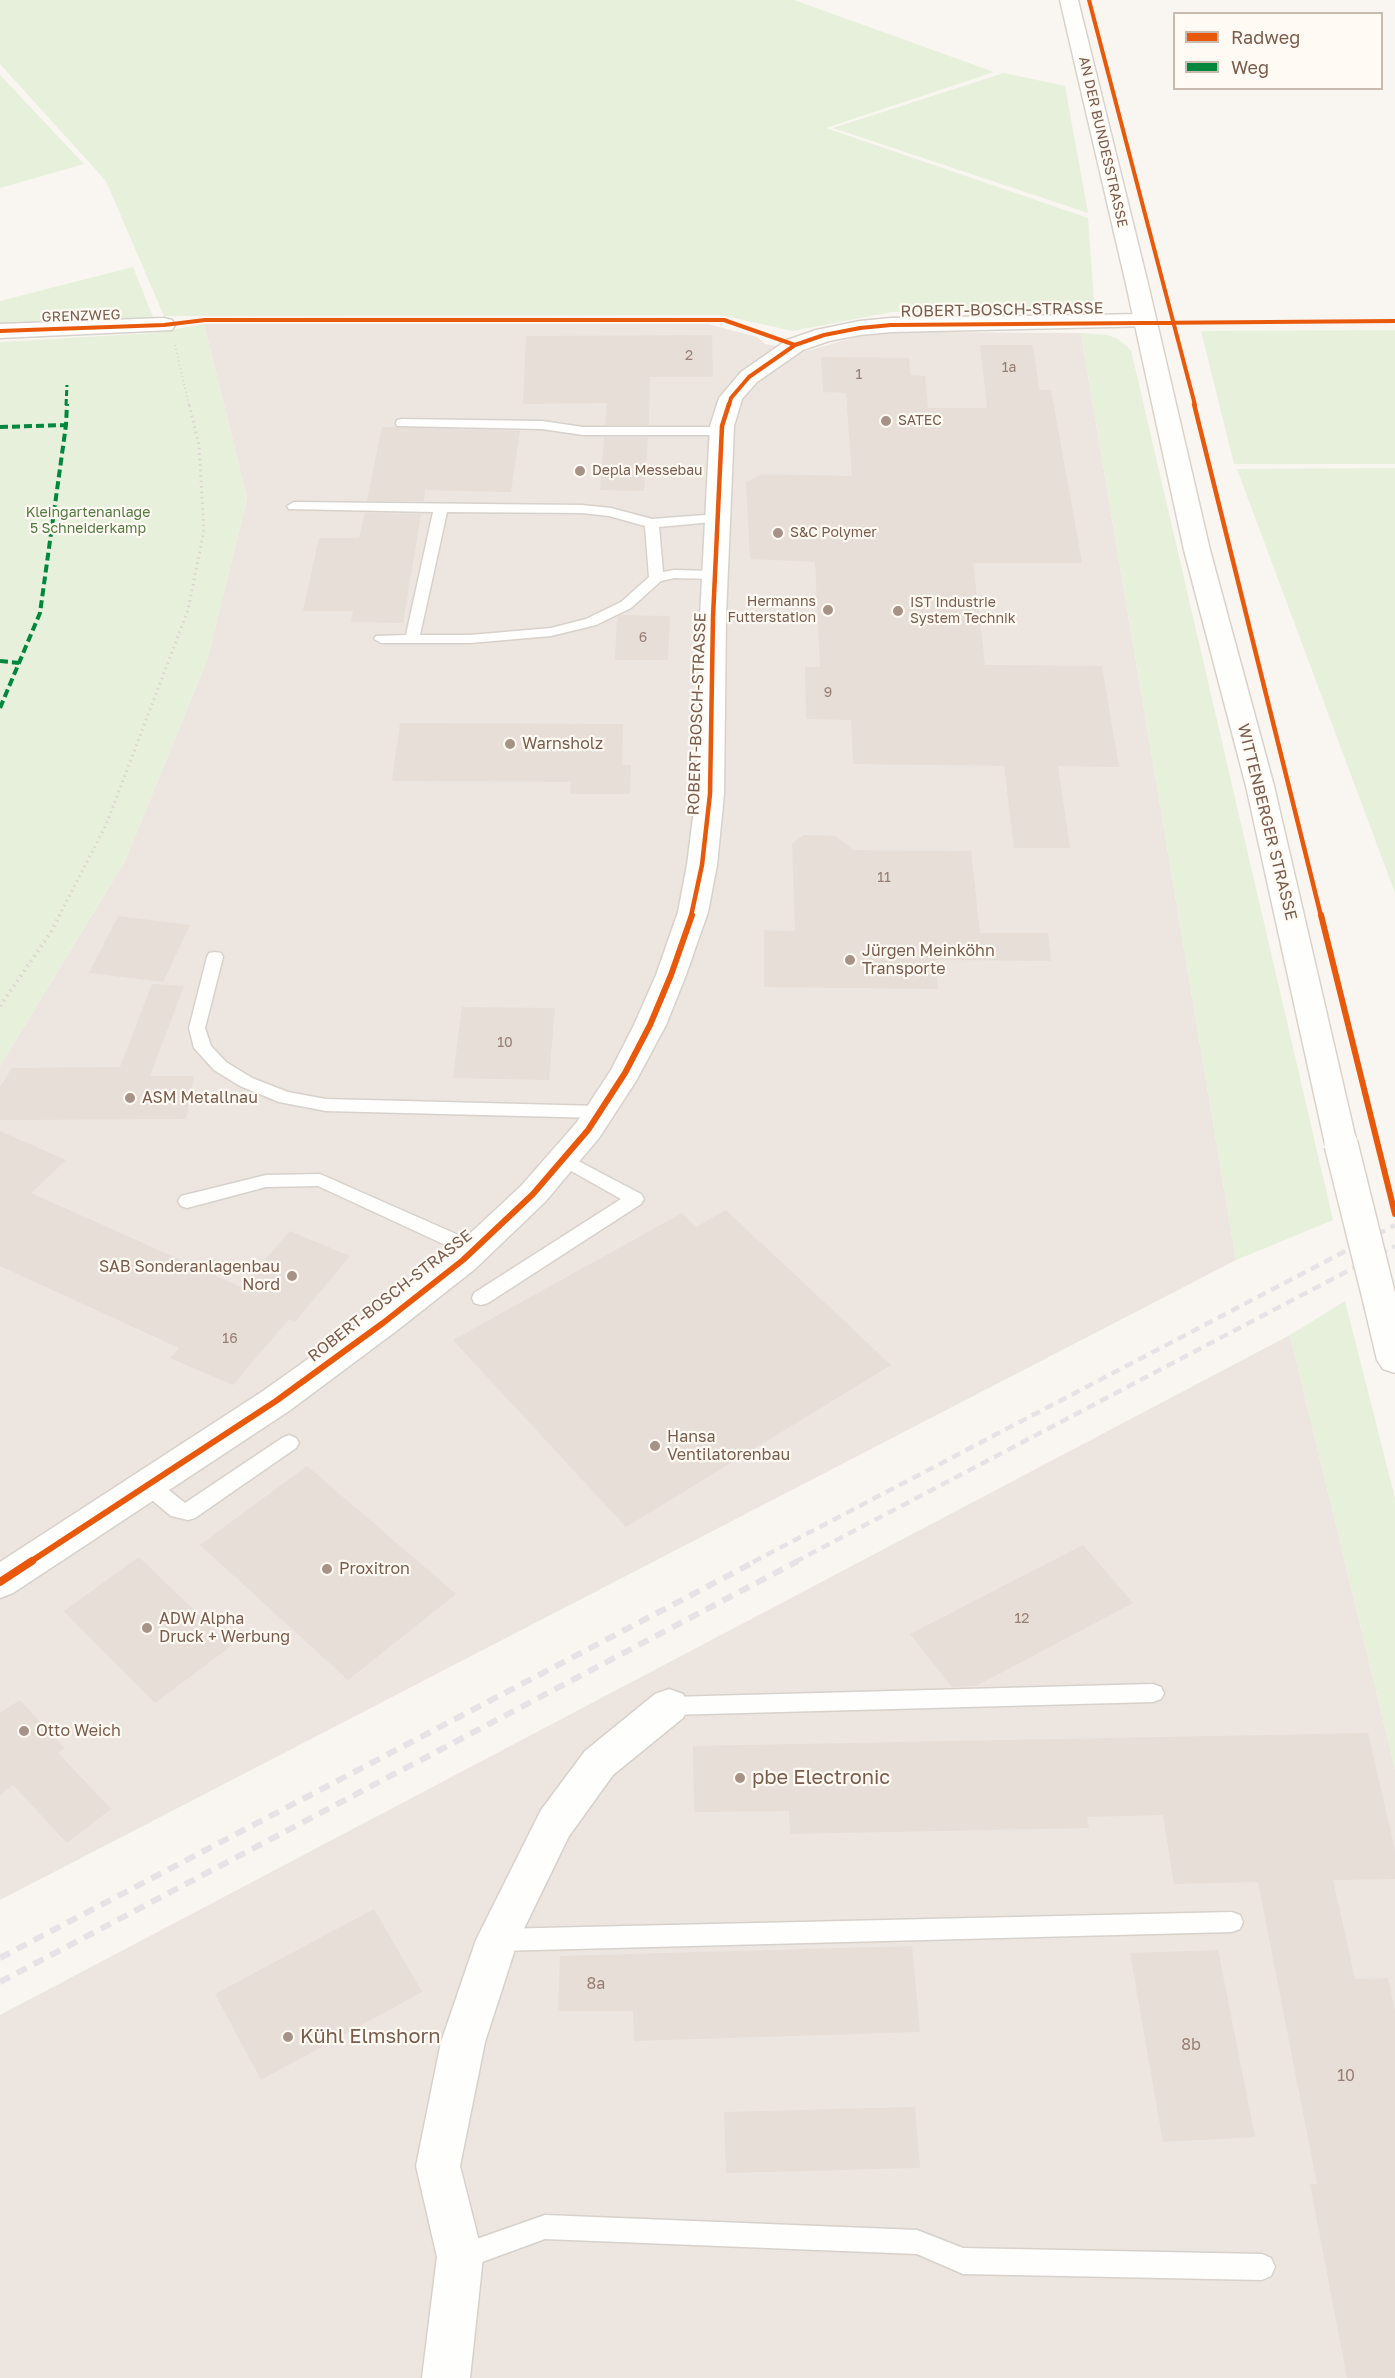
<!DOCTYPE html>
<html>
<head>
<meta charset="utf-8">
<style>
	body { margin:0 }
	#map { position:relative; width:1395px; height:2378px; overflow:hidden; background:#f9f5f0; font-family:"Golos Text",sans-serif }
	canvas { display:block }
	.legend { position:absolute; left:1173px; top:12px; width:210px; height:78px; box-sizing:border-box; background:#fffaf3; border:2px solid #cabbb1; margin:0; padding:8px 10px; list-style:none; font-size:18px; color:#7a5c4d }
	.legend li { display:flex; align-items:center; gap:12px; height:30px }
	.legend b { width:30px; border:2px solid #cabbb1 }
</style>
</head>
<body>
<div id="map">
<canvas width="1395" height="2378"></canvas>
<ul class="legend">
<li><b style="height:8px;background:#e8590c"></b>Radweg</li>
<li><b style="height:8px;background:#00873e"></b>Weg</li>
</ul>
</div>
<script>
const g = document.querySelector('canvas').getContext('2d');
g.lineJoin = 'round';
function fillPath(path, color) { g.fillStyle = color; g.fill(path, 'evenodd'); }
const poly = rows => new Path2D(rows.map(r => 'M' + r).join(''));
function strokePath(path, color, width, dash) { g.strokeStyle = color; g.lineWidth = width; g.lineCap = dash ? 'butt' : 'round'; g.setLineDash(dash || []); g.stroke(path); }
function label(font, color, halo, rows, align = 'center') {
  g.font = font + ' "Golos Text",sans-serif'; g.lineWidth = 4.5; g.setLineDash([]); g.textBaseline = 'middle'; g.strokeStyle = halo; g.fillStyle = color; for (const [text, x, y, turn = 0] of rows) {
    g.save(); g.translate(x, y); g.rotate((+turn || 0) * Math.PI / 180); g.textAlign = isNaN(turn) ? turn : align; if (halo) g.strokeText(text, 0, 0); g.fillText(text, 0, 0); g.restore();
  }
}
fillPath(poly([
	[204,324,708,324,757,337,765,344,807,351,863,335,892,332,1081,333,1236,1260,0,1900,0,1066,125,861,208,658,247,498],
	[1290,1335,1395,1769,1395,2378,0,2378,0,2015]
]), '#ede5e0');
fillPath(poly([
	[0,0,794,0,994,72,826,128,1088,218,1094,301,1009,311,892,312,793,331,721,315,164,316,106,181,0,64],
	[1004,73,1065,86,1088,213,833,128],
	[0,75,84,164,0,188],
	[133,267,155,322,0,332,0,301],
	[204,324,247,498,208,658,125,861,0,1066,0,342,154,333],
	[1395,330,1395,464,1234,464,1201,331],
	[1081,333,1108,335,1118,339,1131,350,1333,1220,1236,1260],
	[1395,468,1395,893,1237,469],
	[1345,1301,1395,1498,1395,1769,1290,1335]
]), '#e7f0db');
fillPath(poly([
	[712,335,713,377,650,377,649,425,605,425,607,403,523,404,526,336],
	[980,345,1033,345,1039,390,1051,390,1082,563,973,563,985,665,1102,666,1119,767,1058,766,1070,848,1014,848,1004,766,853,764,851,720,806,719,805,667,820,667,815,562,750,559,746,482,762,474,852,476,846,393,823,392,821,357,909,358,910,375,925,376,928,408,987,408],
	[382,427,520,431,511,492,425,490,424,501,367,501],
	[604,437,648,437,644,491,600,490],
	[365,513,421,514,403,623,351,622,353,611,303,611,319,538,359,538],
	[621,615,670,616,668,660,615,660,617,617],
	[400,723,623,724,622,765,631,765,630,794,570,794,571,782,392,781],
	[804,835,835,836,854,850,971,851,980,933,1048,933,1051,961,936,960,938,989,764,987,764,930,795,931,792,843],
	[118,916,190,925,163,982,89,973],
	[152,984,184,986,150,1076,194,1076,186,1119,0,1120,0,1087,12,1068,120,1067],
	[462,1007,555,1008,549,1080,453,1078],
	[0,1131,66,1160,31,1193,241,1287,290,1231,350,1256,295,1322,289,1319,233,1385,170,1358,179,1348,0,1266],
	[726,1210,891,1365,626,1527,453,1340,682,1213,696,1227],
	[307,1466,456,1594,348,1680,200,1545],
	[1083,1545,1133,1603,976,1686,952,1687,910,1634],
	[139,1557,231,1646,155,1703,64,1611],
	[20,1700,64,1748,58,1753,111,1809,67,1843,13,1785,0,1795,0,1713],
	[1368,1733,1395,1850,1395,1879,1333,1880,1355,1979,1388,1978,1395,2011,1395,2378,1347,2378,1310,2184,1317,2184,1258,1882,1174,1884,1163,1815,1087,1817,1089,1828,790,1834,789,1811,694,1812,693,1746],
	[374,1909,422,1992,261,2080,215,1994],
	[912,1946,920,2032,634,2041,633,2011,558,2011,560,1956],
	[1218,1950,1255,2137,1163,2142,1130,1953],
	[915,2107,920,2168,726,2173,724,2112]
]), '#e6ded7');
const lane = poly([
	[402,419,542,421,583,427,722,427,728,431,722,435,583,435,542,429,397,426,396,423,397,420,402,419],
	[294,502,582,505,611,508,652,519,718,514,725,518,723,521,659,527,663,572,674,570,715,571,722,575,715,579,674,578,661,581,631,608,596,625,551,636,470,643,381,643,374,639,376,636,406,635,433,512,289,509,287,506,294,502],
	[447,512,582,513,609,516,645,526,649,577,621,602,586,619,551,628,470,635,420,635,447,512],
	[215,952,221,953,223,957,205,1028,211,1046,226,1062,252,1078,288,1092,326,1099,600,1106,606,1108,609,1112,606,1116,600,1118,326,1111,279,1102,240,1086,214,1070,194,1048,189,1028,207,957,209,953,215,952],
	[563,1153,641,1194,644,1199,641,1204,488,1303,481,1305,474,1303,472,1298,474,1293,621,1199,557,1163,554,1159,557,1155,563,1153],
	[320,1174,481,1245,483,1250,481,1255,474,1257,467,1255,318,1186,266,1187,187,1208,181,1206,178,1201,181,1196,266,1175,320,1174],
	[289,1435,296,1438,299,1443,296,1448,195,1518,188,1520,171,1516,141,1491,138,1485,141,1479,148,1477,155,1479,185,1503,282,1438,289,1435],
	[1153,1684,1161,1687,1164,1693,1161,1699,1153,1702,669,1715,661,1712,658,1706,661,1700,669,1697,1153,1684],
	[1232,1912,1240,1915,1243,1922,1240,1929,1232,1932,497,1951,489,1947,486,1940,489,1933,497,1929,1232,1912],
	[545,2215,917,2230,963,2248,1262,2254,1271,2258,1275,2267,1271,2276,1262,2280,963,2274,917,2254,545,2239,460,2270,451,2266,447,2257,451,2248,545,2215]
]);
const street = poly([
	[1145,314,1153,316,1156,321,1153,326,891,332,860,335,829,341,803,350,757,382,742,399,734,426,726,617,724,794,717,865,708,912,686,975,666,1025,636,1081,599,1138,545,1202,475,1269,395,1332,289,1411,13,1593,0,1598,0,1562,263,1391,371,1314,451,1251,521,1186,577,1122,611,1070,634,1025,656,975,678,912,687,865,696,794,700,617,710,426,719,398,741,372,787,340,816,330,860,321,891,318,1145,314],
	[164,318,172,320,175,325,172,330,0,338,0,324,164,318],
	[669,1689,683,1694,689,1706,683,1718,613,1775,569,1836,517,1943,485,2042,460,2166,483,2257,470,2378,422,2378,437,2257,416,2166,441,2042,476,1940,541,1810,585,1751,655,1694,669,1689]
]);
const secondary = poly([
	[1060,0,1078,0,1148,284,1210,550,1274,786,1357,1144,1352,1152,1341,1155,1330,1152,1325,1144,1246,786,1184,550,1126,284,1060,0],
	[1381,1292,1393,1296,1395,1299,1395,1373,1383,1369,1377,1360,1364,1305,1369,1296,1381,1292]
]);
strokePath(lane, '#d7d1cb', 3);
strokePath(street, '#d7d1cb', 3);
strokePath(secondary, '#d9d2cb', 3);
strokePath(poly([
	[175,345,189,405]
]), '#dcd5d0', 2, [1, 3]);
strokePath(poly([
	[59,916,106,825,188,610,204,530,199,445,189,404]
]), '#dcd5d0', 3, [1.5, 4]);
strokePath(poly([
	[0,1006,51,932,60,915]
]), '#dcd5d0', 4, [1.5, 4.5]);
fillPath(lane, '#fefefd');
fillPath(street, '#fefefd');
fillPath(secondary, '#fefefd');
strokePath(poly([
	[753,1562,1395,1225],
	[795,1562,1395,1246]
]), '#e6e3e7', 4.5, [9, 6]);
strokePath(poly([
	[0,1958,756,1561],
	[0,1982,798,1561]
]), '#e6e3e7', 6, [11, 8]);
const secondaryBridge = poly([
	[1341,1144,1381,1305]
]);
strokePath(secondaryBridge, '#d9d2cb', 36, []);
strokePath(secondaryBridge, '#fefefd', 33);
strokePath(poly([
	[66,405,67,385]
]), '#00873e', 3, [6, 3]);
strokePath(poly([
	[0,427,66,425],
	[0,661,19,663],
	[0,708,40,613,66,425,67,404]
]), '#00873e', 4, [8, 4]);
strokePath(poly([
	[1089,0,1195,405],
	[0,331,164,325,205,320,724,320,795,345],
	[729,405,731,398,749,377,795,345,824,335,860,328,891,325,1395,321]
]), '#e8590c', 4);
strokePath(poly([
	[1194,404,1321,916],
	[691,916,702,865,710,794,713,617,722,426,729,404]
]), '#e8590c', 4.5);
strokePath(poly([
	[1321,915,1395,1214],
	[30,1562,276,1401,383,1323,463,1260,533,1194,588,1130,625,1073,650,1025,671,975,692,915]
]), '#e8590c', 6);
strokePath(poly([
	[0,1582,32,1561]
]), '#e8590c', 8);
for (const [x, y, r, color] of [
	[886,421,6,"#a69286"],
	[580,471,6,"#a69286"],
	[778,533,6,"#a69286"],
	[828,610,6,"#a69286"],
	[898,611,6,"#a69286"],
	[510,744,6,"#a69286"],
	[850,960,6,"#a69286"],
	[130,1098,6,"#a69286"],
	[292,1276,6,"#a69286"],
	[655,1446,6,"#a69286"],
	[327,1569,6,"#a69286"],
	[147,1628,6,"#a69286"],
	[24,1731,6,"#a69286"],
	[740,1778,6,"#a69286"],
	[288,2037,6,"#a69286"]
]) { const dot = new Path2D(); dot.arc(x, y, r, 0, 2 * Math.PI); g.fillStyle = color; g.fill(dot); strokePath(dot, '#fffaf3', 2); }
label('14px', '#7a5c4d', '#fffaf3', [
	["AN DER BUNDESSTRASSE",1103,142,77],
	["GRENZWEG",81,316,-2]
]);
label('14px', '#977e72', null, [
	["2",689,356],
	["1a",1009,368],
	["1",859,375],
	["6",643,638],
	["9",828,693],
	["11",884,878],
	["10",505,1043],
	["16",230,1339],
	["12",1022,1619]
]);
label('14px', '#7a5c4d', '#fffaf3', [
	["SATEC",898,421],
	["Depla Messebau",592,471],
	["S&C Polymer",790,533],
	["Hermanns",816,602,"right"],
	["Futterstation",816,618,"right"],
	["IST Industrie",910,603],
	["System Technik",910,619]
], 'left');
label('14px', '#537a41', '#fffaf3', [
	["Kleingartenanlage",88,513],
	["5 Schneiderkamp",88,529]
]);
label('16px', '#7a5c4d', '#fffaf3', [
	["ROBERT-BOSCH-STRASSE",1002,310,-1],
	["ROBERT-BOSCH-STRASSE",697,714,-88],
	["WITTENBERGER STRASSE",1267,822,76],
	["ROBERT-BOSCH-STRASSE",390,1296,-38]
]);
label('16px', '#7a5c4d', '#fffaf3', [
	["Warnsholz",522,744],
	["Jürgen Meinköhn",862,951],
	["Transporte",862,969],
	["ASM Metallnau",142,1098],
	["SAB Sonderanlagenbau",280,1267,"right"],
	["Nord",280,1285,"right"],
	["Hansa",667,1437],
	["Ventilatorenbau",667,1455],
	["Proxitron",339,1569],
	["ADW Alpha",159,1619],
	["Druck + Werbung",159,1637],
	["Otto Weich",36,1731]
], 'left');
label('16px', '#977e72', null, [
	["8a",596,1984],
	["8b",1191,2045],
	["10",1346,2076]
]);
label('20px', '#7a5c4d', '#fffaf3', [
	["pbe Electronic",752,1778],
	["Kühl Elmshorn",300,2037]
], 'left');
</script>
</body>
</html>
